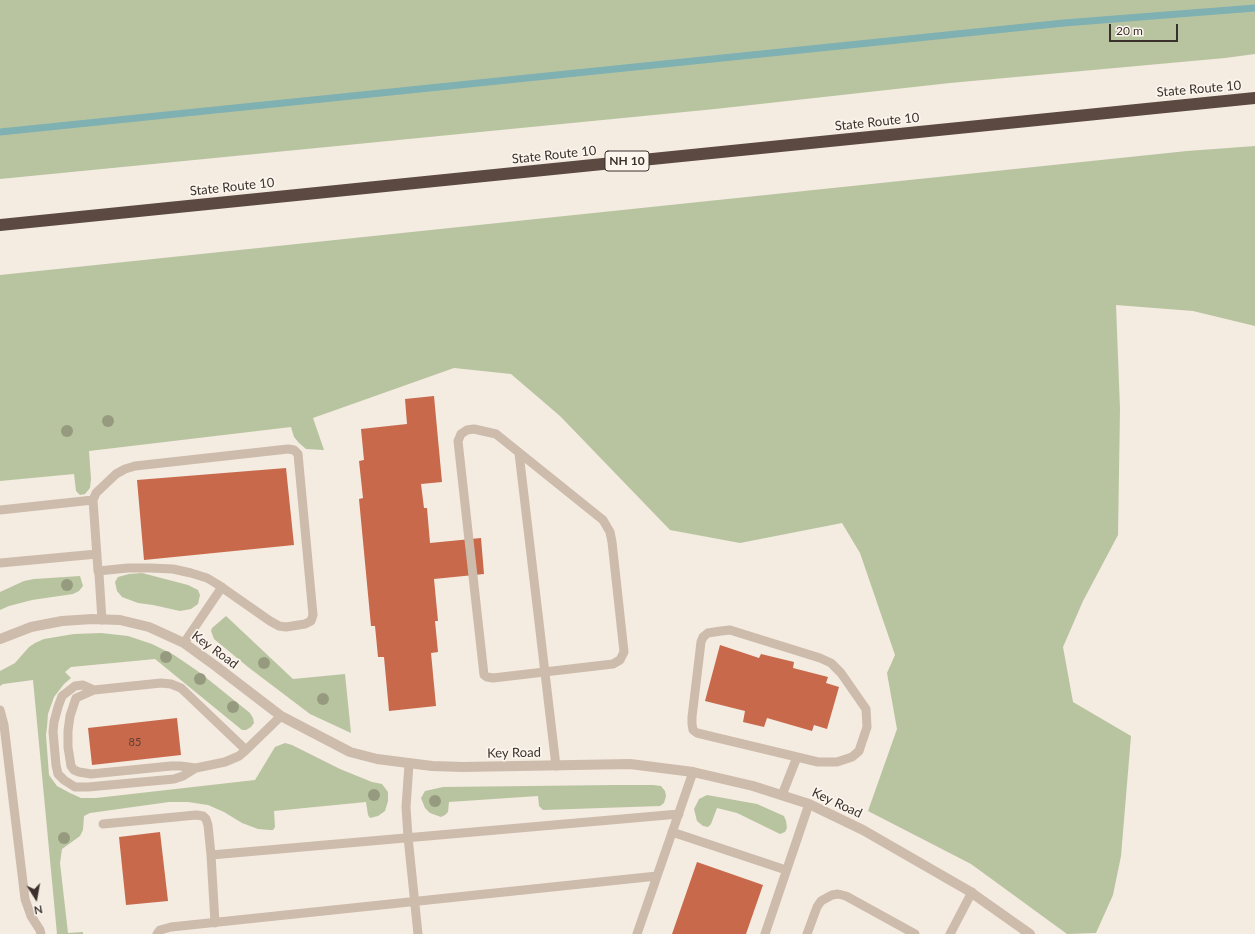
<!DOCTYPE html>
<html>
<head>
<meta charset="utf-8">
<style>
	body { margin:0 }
	#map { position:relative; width:1255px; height:934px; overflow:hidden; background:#f4ebe1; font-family:Lato,sans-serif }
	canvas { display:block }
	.north { position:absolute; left:16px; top:878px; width:40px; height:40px; -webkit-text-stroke:3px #fbf5ee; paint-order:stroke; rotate:169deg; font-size:11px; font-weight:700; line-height:16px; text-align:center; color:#3b302b }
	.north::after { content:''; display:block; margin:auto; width:14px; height:18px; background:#3b302b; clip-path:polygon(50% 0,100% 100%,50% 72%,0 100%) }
	.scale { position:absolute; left:1109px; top:24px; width:69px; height:18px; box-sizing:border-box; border:2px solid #3b302b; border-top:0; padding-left:5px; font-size:12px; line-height:14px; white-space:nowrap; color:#3b302b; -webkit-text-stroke:3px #fbf5ee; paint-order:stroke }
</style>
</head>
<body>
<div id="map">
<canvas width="1255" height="934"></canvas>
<div class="north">N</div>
<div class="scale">20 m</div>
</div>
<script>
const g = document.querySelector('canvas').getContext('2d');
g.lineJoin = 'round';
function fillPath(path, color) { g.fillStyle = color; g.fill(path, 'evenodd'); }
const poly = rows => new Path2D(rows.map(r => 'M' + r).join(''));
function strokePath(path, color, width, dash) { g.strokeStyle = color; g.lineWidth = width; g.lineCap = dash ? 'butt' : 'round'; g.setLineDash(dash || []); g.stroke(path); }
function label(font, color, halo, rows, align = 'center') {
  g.font = font + ' Lato,sans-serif'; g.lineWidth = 3.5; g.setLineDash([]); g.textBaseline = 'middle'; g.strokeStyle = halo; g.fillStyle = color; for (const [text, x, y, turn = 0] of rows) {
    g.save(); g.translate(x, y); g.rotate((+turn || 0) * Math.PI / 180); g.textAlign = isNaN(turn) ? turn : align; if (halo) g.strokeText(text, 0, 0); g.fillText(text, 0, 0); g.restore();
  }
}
fillPath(poly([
	[0,0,1255,0,1255,54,1225,58,950,83,715,109,0,179],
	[1255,146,1255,326,1193,311,1116,305,1120,409,1118,535,1083,601,1063,647,1073,702,1131,736,1121,856,1113,895,1096,933,1067,934,971,864,868,811,897,729,887,673,895,655,860,553,842,523,740,543,670,530,560,416,511,374,454,368,313,418,324,450,306,449,299,443,294,437,291,427,89,451,91,479,90,488,85,494,80,495,76,491,74,474,0,481,0,275,1187,151],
	[142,573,188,585,198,590,200,595,198,604,191,609,180,611,153,605,138,603,122,597,117,591,115,582,118,577,129,574],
	[80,576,83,586,79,591,73,594,32,600,9,606,0,610,0,592,24,581,34,579],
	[226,616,293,679,345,674,351,733,310,714,248,667,214,639,211,631,212,628],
	[101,633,128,636,152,644,174,655,199,672,250,713,253,718,254,723,251,727,246,730,242,730,155,659,71,667,65,672,71,678,64,684,54,697,48,714,47,727,46,735,49,775,57,786,70,793,81,798,96,798,255,780,275,747,285,743,292,745,340,769,372,782,382,784,388,792,388,801,385,811,378,816,370,818,368,815,366,802,274,811,275,827,273,830,270,830,258,829,242,823,224,812,208,805,188,802,169,802,90,813,84,816,83,830,80,836,62,849,60,863,68,933,83,932,83,934,57,934,33,680,3,684,0,686,0,671,15,663,29,647,35,643,44,639,74,634],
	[615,785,653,785,661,786,665,791,666,796,664,803,660,806,543,810,539,806,538,796,449,802,448,812,445,815,441,817,430,813,425,808,421,798,425,791,443,787],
	[707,795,757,804,784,816,786,821,787,828,785,832,780,834,737,813,717,808,711,824,708,827,703,826,697,821,694,809,699,799]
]), '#b8c4a0');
strokePath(poly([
	[0,132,1064,23,1255,8]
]), '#7fb0b2', 7);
fillPath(poly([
	[434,396,442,482,421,484,424,508,427,508,430,543,481,538,484,574,434,579,438,621,435,621,438,652,431,653,436,706,389,711,384,657,378,657,375,626,371,626,359,499,363,498,359,461,364,460,361,429,407,424,405,399],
	[286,468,294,545,144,560,137,480],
	[720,645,759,658,761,654,794,662,793,668,828,677,826,683,839,687,827,729,814,725,812,731,767,718,764,727,743,722,745,711,705,701],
	[177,718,181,755,92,765,88,728],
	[160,832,168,901,126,905,119,837],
	[697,862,763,885,746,934,672,934]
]), '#c8694b');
strokePath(poly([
	[474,429,496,434,603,520,610,532,612,542,624,652,620,660,613,664,493,678,487,677,484,675,458,441,461,434,467,430,474,429],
	[519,453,556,766],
	[0,510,93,500],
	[0,563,97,554],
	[98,571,128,568,150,568,173,569,191,573,207,578,217,584,270,621,279,626,286,627,305,624,311,621,313,615,298,454,294,450,288,449,135,466,125,469,116,474,96,493,93,500,98,571,99,574,102,620],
	[730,630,820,658,831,663,841,673,866,709,867,727,859,751,852,757,837,762,818,762,697,733,693,730,692,724,692,717,701,642,703,637,708,633,721,631,730,630],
	[184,643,222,587],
	[94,690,76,698,70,716,68,731,68,747,71,766,74,770,79,772,91,774,171,766,180,766,196,768],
	[0,710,4,725,25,899,31,916,40,930,41,934],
	[246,750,181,688,171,684,161,683,94,690,83,685,75,686,62,696,58,707,54,722,53,732,56,765,58,774,64,780,75,787,88,787,174,779,183,776,196,768,225,762,239,756,246,750,281,716],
	[409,764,406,807,408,837,418,934],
	[782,795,797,757],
	[103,824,196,815,203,816,206,819,208,825,211,855,215,923],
	[672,832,786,870],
	[211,855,679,814],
	[157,934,160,930,171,927,657,876],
	[637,934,693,772],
	[765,934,809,804],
	[807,934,817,907,821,901,832,895,838,894,846,896,915,934],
	[950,934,972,892]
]), '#cdbbac', 9);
strokePath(poly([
	[0,639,31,627,62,621,92,619,120,620,149,627,184,643,217,667,281,716,350,752,377,759,432,766,463,767,630,764,693,772,753,786,809,804,863,830,969,891,1030,934]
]), '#cdbbac', 10);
strokePath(poly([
	[0,225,1255,98]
]), '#5c4a42', 12);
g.fillStyle = '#969b7f';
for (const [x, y] of [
	[108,421],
	[67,431],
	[67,585],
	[166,657],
	[264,663],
	[200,679],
	[323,699],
	[233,707],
	[374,795],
	[435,801],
	[64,838]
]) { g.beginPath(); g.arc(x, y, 6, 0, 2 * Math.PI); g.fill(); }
label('11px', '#5e3e33', null, [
	["85",135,742]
]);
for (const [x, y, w] of [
	[627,161,44]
]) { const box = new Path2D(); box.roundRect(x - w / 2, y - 10, w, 20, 3); g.fillStyle = '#fbf5ee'; g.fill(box); strokePath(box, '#3b302b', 1); }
label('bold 12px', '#3b302b', null, [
	["NH 10",627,161]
]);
label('13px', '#3b302b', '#fbf5ee', [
	["State Route 10",1199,89,-5],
	["State Route 10",877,122,-6],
	["State Route 10",554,155,-6],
	["State Route 10",232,187,-6],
	["Key Road",215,650,36],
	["Key Road",514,753,-1],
	["Key Road",837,803,25]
]);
</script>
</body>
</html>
